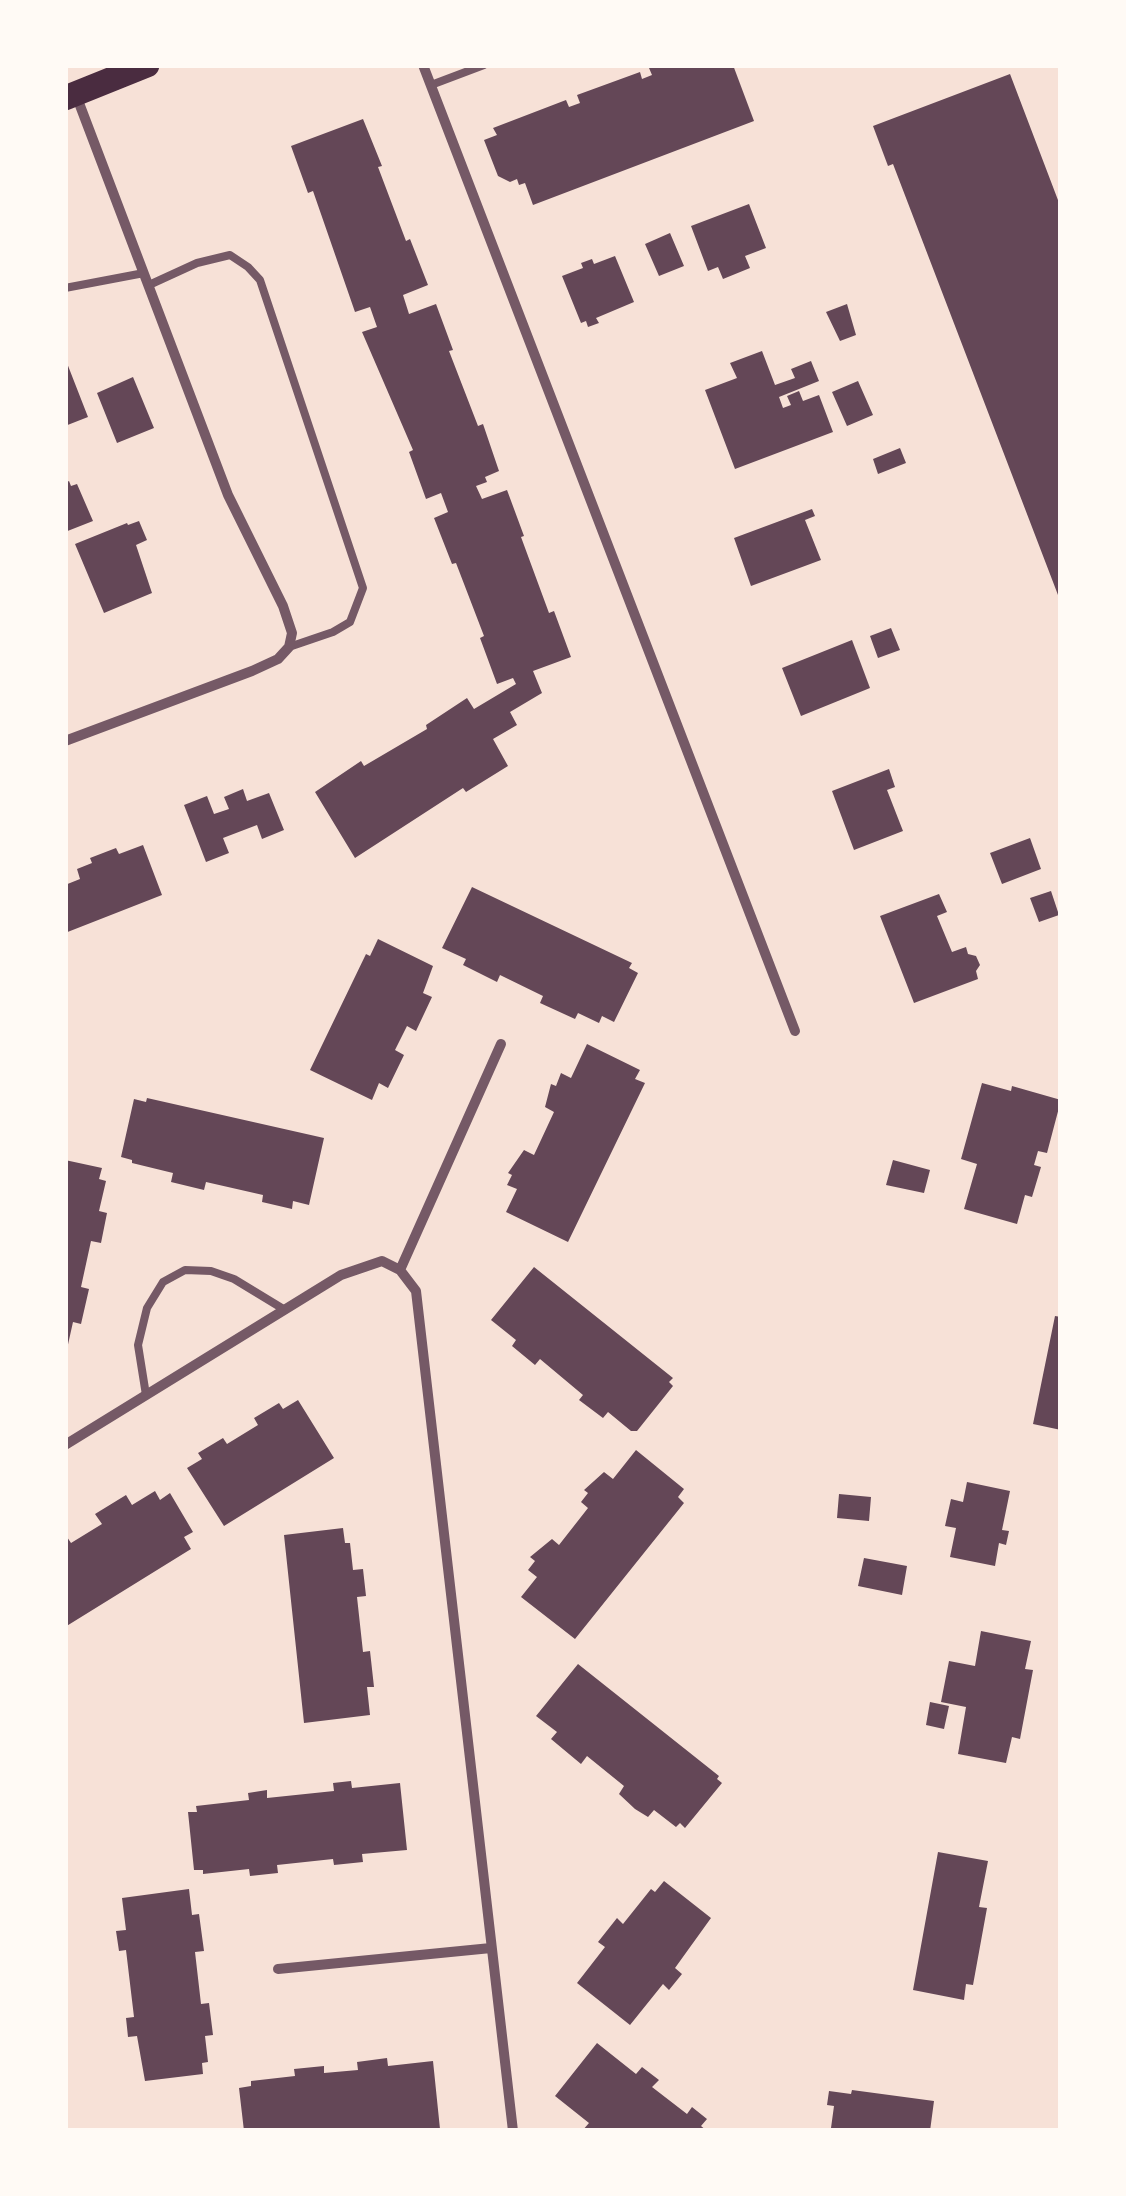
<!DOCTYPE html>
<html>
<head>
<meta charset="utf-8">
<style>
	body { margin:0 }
	#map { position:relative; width:1126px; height:2196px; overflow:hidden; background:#f7e1d7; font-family:"Archivo Narrow",sans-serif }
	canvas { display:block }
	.frame { position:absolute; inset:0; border:68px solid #fffaf5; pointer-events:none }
</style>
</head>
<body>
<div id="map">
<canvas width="1126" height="2196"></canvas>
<div class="frame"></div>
</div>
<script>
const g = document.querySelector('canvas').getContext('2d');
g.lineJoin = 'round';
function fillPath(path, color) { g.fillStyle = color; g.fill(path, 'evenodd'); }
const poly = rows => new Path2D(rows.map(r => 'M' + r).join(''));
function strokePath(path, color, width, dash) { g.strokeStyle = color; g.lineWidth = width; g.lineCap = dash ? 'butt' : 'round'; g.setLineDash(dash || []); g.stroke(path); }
fillPath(poly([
	[657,65,733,65,754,121,533,205,525,183,519,185,517,179,510,182,498,176,484,140,497,135,493,128,566,100,569,107,580,103,577,95,640,72,642,79,652,75,649,68],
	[1010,74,1061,208,1061,594,1058,595,893,164,888,166,873,126],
	[363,119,382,166,378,167,406,241,410,239,428,285,403,295,409,314,436,304,453,350,449,351,478,426,483,424,499,471,485,477,487,482,476,486,482,499,507,490,524,536,521,537,549,613,554,611,571,657,533,671,542,693,510,712,517,725,493,739,508,766,466,792,463,788,355,858,315,792,361,761,364,766,427,729,426,725,467,698,474,709,516,684,513,678,497,684,480,638,484,636,456,563,452,564,434,518,448,512,441,493,426,499,409,452,413,450,362,332,377,327,370,307,355,312,313,191,308,193,291,146],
	[749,204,766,248,745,256,750,268,723,279,718,267,708,271,691,226],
	[670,233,684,266,659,276,645,244],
	[615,256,634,302,596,318,599,323,588,327,586,321,581,323,562,276,583,268,581,263,592,259,594,264],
	[847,304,856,335,840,341,826,312],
	[762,351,775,385,795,378,791,369,811,361,819,381,779,397,783,408,791,405,787,396,799,391,803,401,819,395,833,432,735,469,705,390,737,378,730,363],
	[65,358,88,417,65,426],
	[133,377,154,428,117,443,97,393],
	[858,381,873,415,847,426,832,392],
	[900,448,906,463,878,474,873,459],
	[69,481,71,486,77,484,93,521,65,532,65,483],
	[812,509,815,516,805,520,821,560,751,586,734,538],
	[139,521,147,540,136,545,152,593,104,613,75,544,127,523,128,525],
	[891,628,900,650,878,658,870,636],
	[852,640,870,688,801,716,782,668],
	[889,769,895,787,887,790,903,831,854,850,832,791],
	[243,789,247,801,269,793,284,830,262,839,257,825,223,838,229,853,206,862,184,805,207,796,214,814,229,809,224,797],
	[1030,838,1041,869,1002,884,990,853],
	[143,845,162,895,65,933,65,885,80,879,77,869,92,863,90,858,116,848,119,854],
	[472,887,632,963,629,968,638,973,614,1022,602,1016,599,1023,578,1013,575,1019,540,1003,543,996,500,975,497,982,463,965,466,959,442,948],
	[1051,891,1059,915,1039,922,1030,898],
	[939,894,947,912,937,916,952,952,966,947,968,954,976,956,980,965,976,971,978,979,914,1003,880,916],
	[378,939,433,966,423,993,432,997,416,1031,407,1026,395,1050,404,1055,388,1088,379,1083,372,1100,310,1070,366,954,370,956],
	[587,1044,640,1070,635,1079,645,1083,568,1242,506,1212,517,1189,507,1185,512,1175,508,1173,524,1150,534,1155,554,1112,545,1107,551,1084,556,1086,561,1073,571,1078],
	[982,1083,1011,1091,1012,1086,1061,1100,1047,1153,1038,1151,1034,1165,1041,1167,1032,1197,1025,1195,1017,1224,964,1209,977,1164,961,1159],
	[147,1098,324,1138,309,1205,293,1201,292,1209,262,1202,263,1195,206,1182,204,1190,171,1182,173,1173,132,1163,132,1160,121,1157,134,1099,146,1102],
	[65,1160,102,1168,99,1179,106,1181,99,1211,107,1213,101,1243,91,1241,81,1287,89,1289,81,1324,73,1322,67,1349],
	[893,1160,930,1170,924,1193,886,1185],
	[534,1267,673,1378,669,1382,673,1386,637,1431,631,1431,608,1412,603,1418,579,1400,583,1395,540,1359,535,1365,512,1346,516,1340,491,1320],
	[1055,1316,1061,1317,1061,1430,1033,1424],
	[298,1400,334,1458,224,1526,187,1468,202,1459,198,1453,223,1438,227,1444,258,1425,254,1418,279,1403,283,1409],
	[636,1450,684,1489,678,1497,684,1503,575,1639,521,1597,537,1577,528,1570,535,1561,530,1557,552,1539,559,1545,588,1508,581,1502,588,1493,584,1490,604,1472,613,1479],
	[967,1482,1010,1491,1002,1530,1009,1531,1006,1545,999,1543,995,1566,950,1557,956,1528,945,1526,951,1499,963,1502],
	[155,1491,160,1500,170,1493,193,1532,184,1537,191,1549,65,1627,65,1534,71,1543,102,1524,95,1514,126,1495,132,1505],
	[839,1494,871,1497,869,1521,837,1518],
	[343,1528,345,1543,350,1543,353,1570,363,1569,366,1596,357,1597,363,1652,370,1651,374,1687,367,1687,370,1715,304,1723,284,1535],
	[864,1558,907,1566,902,1595,858,1586],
	[981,1631,1031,1641,1025,1669,1033,1670,1020,1739,1012,1737,1006,1763,958,1754,966,1707,941,1702,949,1661,975,1666],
	[578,1664,719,1776,717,1779,722,1783,685,1828,680,1823,676,1827,654,1810,648,1817,635,1809,619,1794,624,1786,587,1756,581,1764,551,1739,557,1732,536,1716],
	[930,1702,949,1706,944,1729,926,1725],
	[351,1781,352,1788,400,1783,407,1850,362,1854,363,1862,334,1865,333,1859,277,1865,278,1873,250,1876,249,1869,203,1874,203,1870,194,1870,188,1812,197,1812,196,1806,249,1800,248,1793,267,1790,267,1798,334,1791,333,1783],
	[938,1852,988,1861,979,1907,987,1908,973,1985,966,1984,964,2000,913,1990],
	[664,1881,711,1918,675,1968,682,1974,669,1990,663,1984,630,2025,577,1983,605,1947,598,1942,617,1918,623,1924,651,1889,655,1892],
	[189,1889,192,1915,199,1914,204,1951,195,1952,201,2004,209,2003,213,2035,205,2036,208,2062,202,2063,203,2074,145,2081,137,2036,128,2037,126,2018,134,2017,126,1950,119,1951,116,1931,126,1930,122,1898],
	[597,2043,636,2074,642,2067,659,2080,652,2087,687,2114,692,2107,707,2119,701,2126,707,2131,582,2131,589,2123,555,2096],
	[387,2058,388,2066,433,2061,440,2129,244,2131,239,2088,251,2086,251,2081,295,2076,294,2069,324,2066,324,2073,358,2070,357,2062],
	[852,2090,934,2101,930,2131,831,2128,834,2106,827,2105,829,2091,851,2094]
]), '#644757');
strokePath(poly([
	[431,85,484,65],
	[149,285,197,263,230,255,248,267,260,280,363,588,350,622,333,632,289,647],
	[65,288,144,273],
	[146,1395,138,1345,147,1308,163,1282,185,1270,211,1271,234,1279,285,1310]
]), '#755966', 8);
strokePath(poly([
	[423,65,795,1031],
	[65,741,252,671,278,659,289,647,292,633,283,606,228,495,76,95],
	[400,1270,501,1044],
	[65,1445,341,1275,382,1261,400,1270,416,1291,513,2131],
	[278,1969,491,1948]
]), '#755966', 10);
strokePath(poly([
	[65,98,147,65]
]), '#4a2c40', 25);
</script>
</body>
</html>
